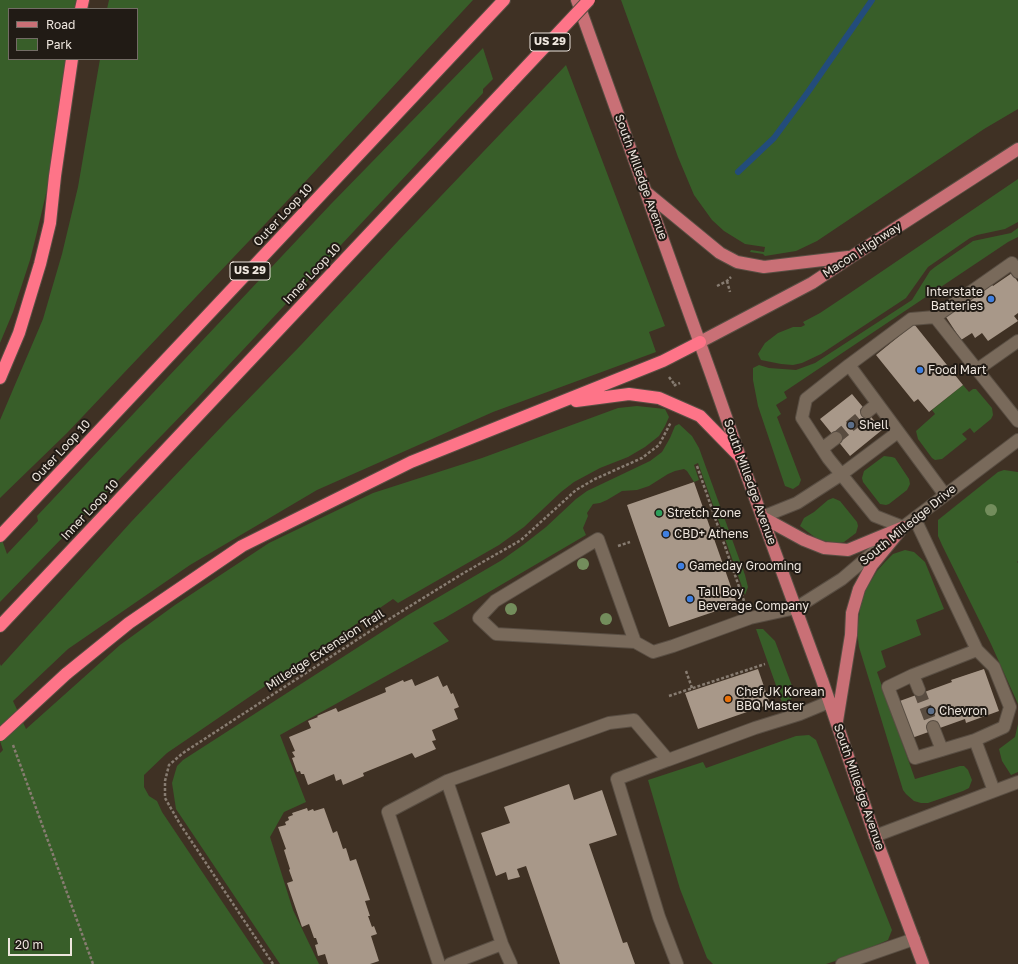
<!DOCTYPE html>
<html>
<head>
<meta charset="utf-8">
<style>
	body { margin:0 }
	#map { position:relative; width:1018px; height:964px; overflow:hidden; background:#3f3124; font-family:"Golos Text",sans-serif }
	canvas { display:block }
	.legend { position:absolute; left:8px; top:8px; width:130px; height:52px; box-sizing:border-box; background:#211b15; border:1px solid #736c65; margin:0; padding:5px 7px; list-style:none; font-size:12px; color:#eee6de }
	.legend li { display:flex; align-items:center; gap:8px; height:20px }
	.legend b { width:20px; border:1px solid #736c65 }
	.scale { position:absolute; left:8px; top:938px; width:64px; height:18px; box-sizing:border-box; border:2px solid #eee6de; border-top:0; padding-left:5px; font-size:12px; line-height:14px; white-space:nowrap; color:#eee6de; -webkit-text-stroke:3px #211b15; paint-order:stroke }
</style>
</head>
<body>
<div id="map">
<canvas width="1018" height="964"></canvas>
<ul class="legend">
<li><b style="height:5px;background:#c97076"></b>Road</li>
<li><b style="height:11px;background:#385e29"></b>Park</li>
</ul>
<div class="scale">20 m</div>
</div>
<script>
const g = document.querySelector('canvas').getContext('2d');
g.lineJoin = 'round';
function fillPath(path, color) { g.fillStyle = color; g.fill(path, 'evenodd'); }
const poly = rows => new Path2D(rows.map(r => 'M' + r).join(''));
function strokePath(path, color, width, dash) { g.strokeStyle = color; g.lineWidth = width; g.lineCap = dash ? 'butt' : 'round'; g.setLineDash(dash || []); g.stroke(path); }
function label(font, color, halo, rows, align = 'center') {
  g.font = font + ' "Golos Text",sans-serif'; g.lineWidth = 4; g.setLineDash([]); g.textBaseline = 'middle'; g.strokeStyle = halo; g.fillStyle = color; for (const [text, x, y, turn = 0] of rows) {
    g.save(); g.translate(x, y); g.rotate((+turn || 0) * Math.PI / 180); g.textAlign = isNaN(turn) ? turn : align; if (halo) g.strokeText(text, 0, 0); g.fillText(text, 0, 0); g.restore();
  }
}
fillPath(poly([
	[0,0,77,0,76,9,9,9,9,59,68,59,50,177,37,232,30,260,13,312,0,343],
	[109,0,473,0,304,183,67,433,0,498,0,420,43,319,62,254,78,187,100,59,137,59,137,9,107,9],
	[621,0,1018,0,1018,109,984,129,817,241,796,251,765,256,763,254,750,252,751,250,764,252,765,247,745,244,724,231,712,220,694,195,678,157],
	[483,48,493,79,483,89,483,93,198,398,0,602,0,534,7,554,38,521,37,516,331,204],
	[566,65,665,326,649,332,656,352,493,412,317,490,190,565,68,649,13,701,26,729,120,645,175,605,269,543,373,493,482,458,618,408,637,406,665,409,669,417,665,426,659,436,645,447,628,457,600,468,574,482,561,492,524,527,499,545,398,603,393,599,167,753,144,775,144,787,149,796,157,801,162,812,264,964,0,964,0,753,3,750,0,741,0,664,1,666,131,522,225,423,301,345,399,240],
	[1018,179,1018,222,1005,229,977,235,970,238,928,267,906,298,821,354,802,363,793,365,781,364,761,360,758,354,765,343,778,333,793,327,801,327,805,325,803,322,820,313,850,293],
	[1018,228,1018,237,1008,242,784,392,787,398,776,405,781,414,777,417,801,480,799,485,793,489,785,486,758,406,753,380,753,368,759,365,769,368,796,370,815,363,912,300,930,271,935,267,973,241,1011,233],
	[963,385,969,392,973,389,976,389,992,408,993,415,991,419,974,433,970,428,962,434,967,439,942,459,935,460,932,458,918,439,916,431,935,414,932,410],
	[679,424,692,436,699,448,745,575,748,587,745,595,698,463,694,465,699,480,694,482,687,471,684,469,675,471,668,474,649,486,637,490,622,491,607,500,600,503,593,504,587,513,588,516,583,528,586,535,443,619,433,623,449,641,280,735,306,802,284,812,270,837,293,910,319,964,280,964,176,809,172,783,177,766,183,760,408,615,502,560,523,545,546,527,576,499,587,491,650,461,662,452,670,438,675,426],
	[884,456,892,457,895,458,909,479,910,484,907,490,889,504,886,505,880,504,863,482,862,478,864,471],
	[1004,470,1018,472,1018,561,1017,562,1018,563,1018,704,991,644,942,545,938,536,938,520,998,472],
	[833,498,840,501,857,522,858,526,856,533,844,542,838,543,825,541,816,538,800,526,804,518,814,512,828,500],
	[905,550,914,552,925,562,944,609,916,620,921,635,881,651,886,667,877,672,915,779,960,766,964,766,968,770,972,780,969,788,963,791,928,803,921,803,914,801,906,794,903,790,859,647,858,639,858,625,860,608,865,591,877,571,885,562,893,554],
	[756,629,763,629,775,641,794,691,789,705,784,708],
	[1018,724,1018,772,1011,775,1002,761,999,749,1015,737],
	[809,735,816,740,892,930,888,940,851,956,826,964,713,964,707,958,680,889,648,780,703,762,706,768,796,736]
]), '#385e29');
strokePath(poly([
	[738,172,774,138,808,92,872,0]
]), '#234c7b', 6);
fillPath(poly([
	[1012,273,1018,282,1018,313,1014,316,1018,321,988,341,982,333,975,338,972,333,961,340,944,314,990,282,993,286],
	[914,324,963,385,929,412,918,399,914,402,876,355],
	[852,394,882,430,850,456,820,419],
	[694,482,737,604,669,627,627,505],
	[758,669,770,704,698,729,685,693],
	[984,669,999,711,966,723,965,719,909,739,897,702,952,682,951,680],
	[438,676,443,687,447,685,451,694,453,693,459,707,454,709,458,719,432,730,436,740,432,741,436,749,415,758,412,753,363,773,364,776,343,785,341,779,336,781,334,774,308,785,304,774,301,774,300,771,297,772,292,758,295,757,292,752,295,751,289,737,311,728,308,721,318,717,317,716,336,708,338,712,386,692,385,688,403,680,404,682,412,679,415,686],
	[569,784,574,800,602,790,617,835,589,844,623,943,627,942,635,964,560,964,526,866,517,869,520,877,508,880,506,872,496,876,481,833,510,823,504,807],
	[307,808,308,811,313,809,314,811,324,808,333,833,337,831,343,849,346,848,350,861,356,859,370,900,365,901,370,916,368,916,372,927,374,926,377,934,371,936,379,961,370,964,328,964,325,954,318,956,315,945,318,944,316,938,314,938,309,924,302,927,287,883,293,881,289,870,290,869,284,850,286,849,278,827,286,825,285,822,289,820,288,817,293,815,292,813]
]), '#a89889');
strokePath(poly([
	[836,438,867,412],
	[919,690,933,727]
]), '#594c40', 12, [12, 6]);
const minor = poly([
	[1018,272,1012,263,935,317,1018,421],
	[849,365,911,319,935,317],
	[978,369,1018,341],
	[867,412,877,404],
	[823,448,836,438],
	[762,517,797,503,842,474,898,432],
	[915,519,977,650,913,675,888,687,915,758,975,740,1004,727,1010,707,994,667,977,650],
	[903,527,875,516,828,458,802,418,806,399,849,365,945,495],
	[635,642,496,634,479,618,495,601,598,539,635,642,653,652,673,646,750,618,796,608,842,579,903,527,1018,440],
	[913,675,919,690],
	[933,727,942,750],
	[975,740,994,791],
	[668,760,617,779,659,917,677,964],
	[447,781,502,944,511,964],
	[875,836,1018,782],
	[439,964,388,812,447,781,609,723,634,720,668,760,755,728,800,714,829,702],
	[450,964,502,944],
	[842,964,914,939]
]);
const major = poly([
	[577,0,711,374,740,457,822,680,875,836,923,964],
	[647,193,720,253,737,262,764,267,848,257],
	[700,342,812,283,851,257,1018,149],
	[762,517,804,540,824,548,848,550,901,528],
	[837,721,851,635,852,613,859,589,872,565,903,527]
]);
const highway = poly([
	[81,9,83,0],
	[0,378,19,333,40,264,50,223,55,176,72,59],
	[576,401,629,394,659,398,700,416,740,457],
	[0,536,504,0],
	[0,626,510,84],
	[66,674,129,623,242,546,411,462,663,361,700,342]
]);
strokePath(minor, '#594e43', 14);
strokePath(major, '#594e43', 14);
strokePath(highway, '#594e43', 14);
strokePath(poly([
	[727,281,730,292],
	[717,286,727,281,731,277],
	[669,377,675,385],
	[674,386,675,385,680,383],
	[697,466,744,601],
	[618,546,630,542],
	[686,671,692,688],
	[669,696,765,664],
	[13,745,93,964],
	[273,964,180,824,165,798,165,781,169,765,183,753,378,626,462,574,521,540,576,490,595,479,642,458,659,445,671,422]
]), '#877c71', 2.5, [3, 2]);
strokePath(minor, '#796a5b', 12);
strokePath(major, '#c97076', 12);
strokePath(highway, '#fe7488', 12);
const highwayBridge = poly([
	[510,84,589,0],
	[0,735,66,674]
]);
strokePath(highwayBridge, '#594e43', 14, []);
strokePath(highwayBridge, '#fe7488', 12);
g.fillStyle = '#738d5c';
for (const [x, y] of [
	[991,510],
	[583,564],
	[511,609],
	[606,619]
]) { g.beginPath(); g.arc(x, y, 6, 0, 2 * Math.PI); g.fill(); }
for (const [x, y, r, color] of [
	[991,299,4,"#3f7fe0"],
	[920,370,4,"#3f7fe0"],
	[851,425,4,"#5c6f8a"],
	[659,513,4,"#2e9e5b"],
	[666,534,4,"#3f7fe0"],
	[681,566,4,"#3f7fe0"],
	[690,599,4,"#3f7fe0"],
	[728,699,4,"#e8710a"],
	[931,711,4,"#5c6f8a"]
]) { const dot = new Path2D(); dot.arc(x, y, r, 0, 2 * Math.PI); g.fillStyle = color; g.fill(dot); strokePath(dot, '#211b15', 1.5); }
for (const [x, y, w] of [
	[550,42,40],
	[250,271,40]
]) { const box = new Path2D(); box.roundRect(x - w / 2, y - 9, w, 18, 3); g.fillStyle = '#211b15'; g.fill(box); strokePath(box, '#eee6de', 1); }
label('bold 11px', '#eee6de', null, [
	["US 29",550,42],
	["US 29",250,271]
]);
label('12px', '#eee6de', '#211b15', [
	["South Milledge Avenue",641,177,70],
	["Outer Loop 10",283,215,-47],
	["Macon Highway",862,250,-33],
	["Inner Loop 10",312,274,-47],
	["Outer Loop 10",61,451,-47],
	["South Milledge Avenue",750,482,70],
	["Inner Loop 10",90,510,-47],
	["South Milledge Drive",908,525,-39],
	["Milledge Extension Trail",325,650,-33],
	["South Milledge Avenue",859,787,71]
]);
label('12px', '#eee6de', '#211b15', [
	["Interstate",983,292,"right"],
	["Batteries",983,306,"right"],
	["Food Mart",928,370],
	["Shell",859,425],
	["Stretch Zone",667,513],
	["CBD+ Athens",674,534],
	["Gameday Grooming",689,566],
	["Tall Boy",698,592],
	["Beverage Company",698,606],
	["Chef JK Korean",736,692],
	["BBQ Master",736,706],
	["Chevron",939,711]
], 'left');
</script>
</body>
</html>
